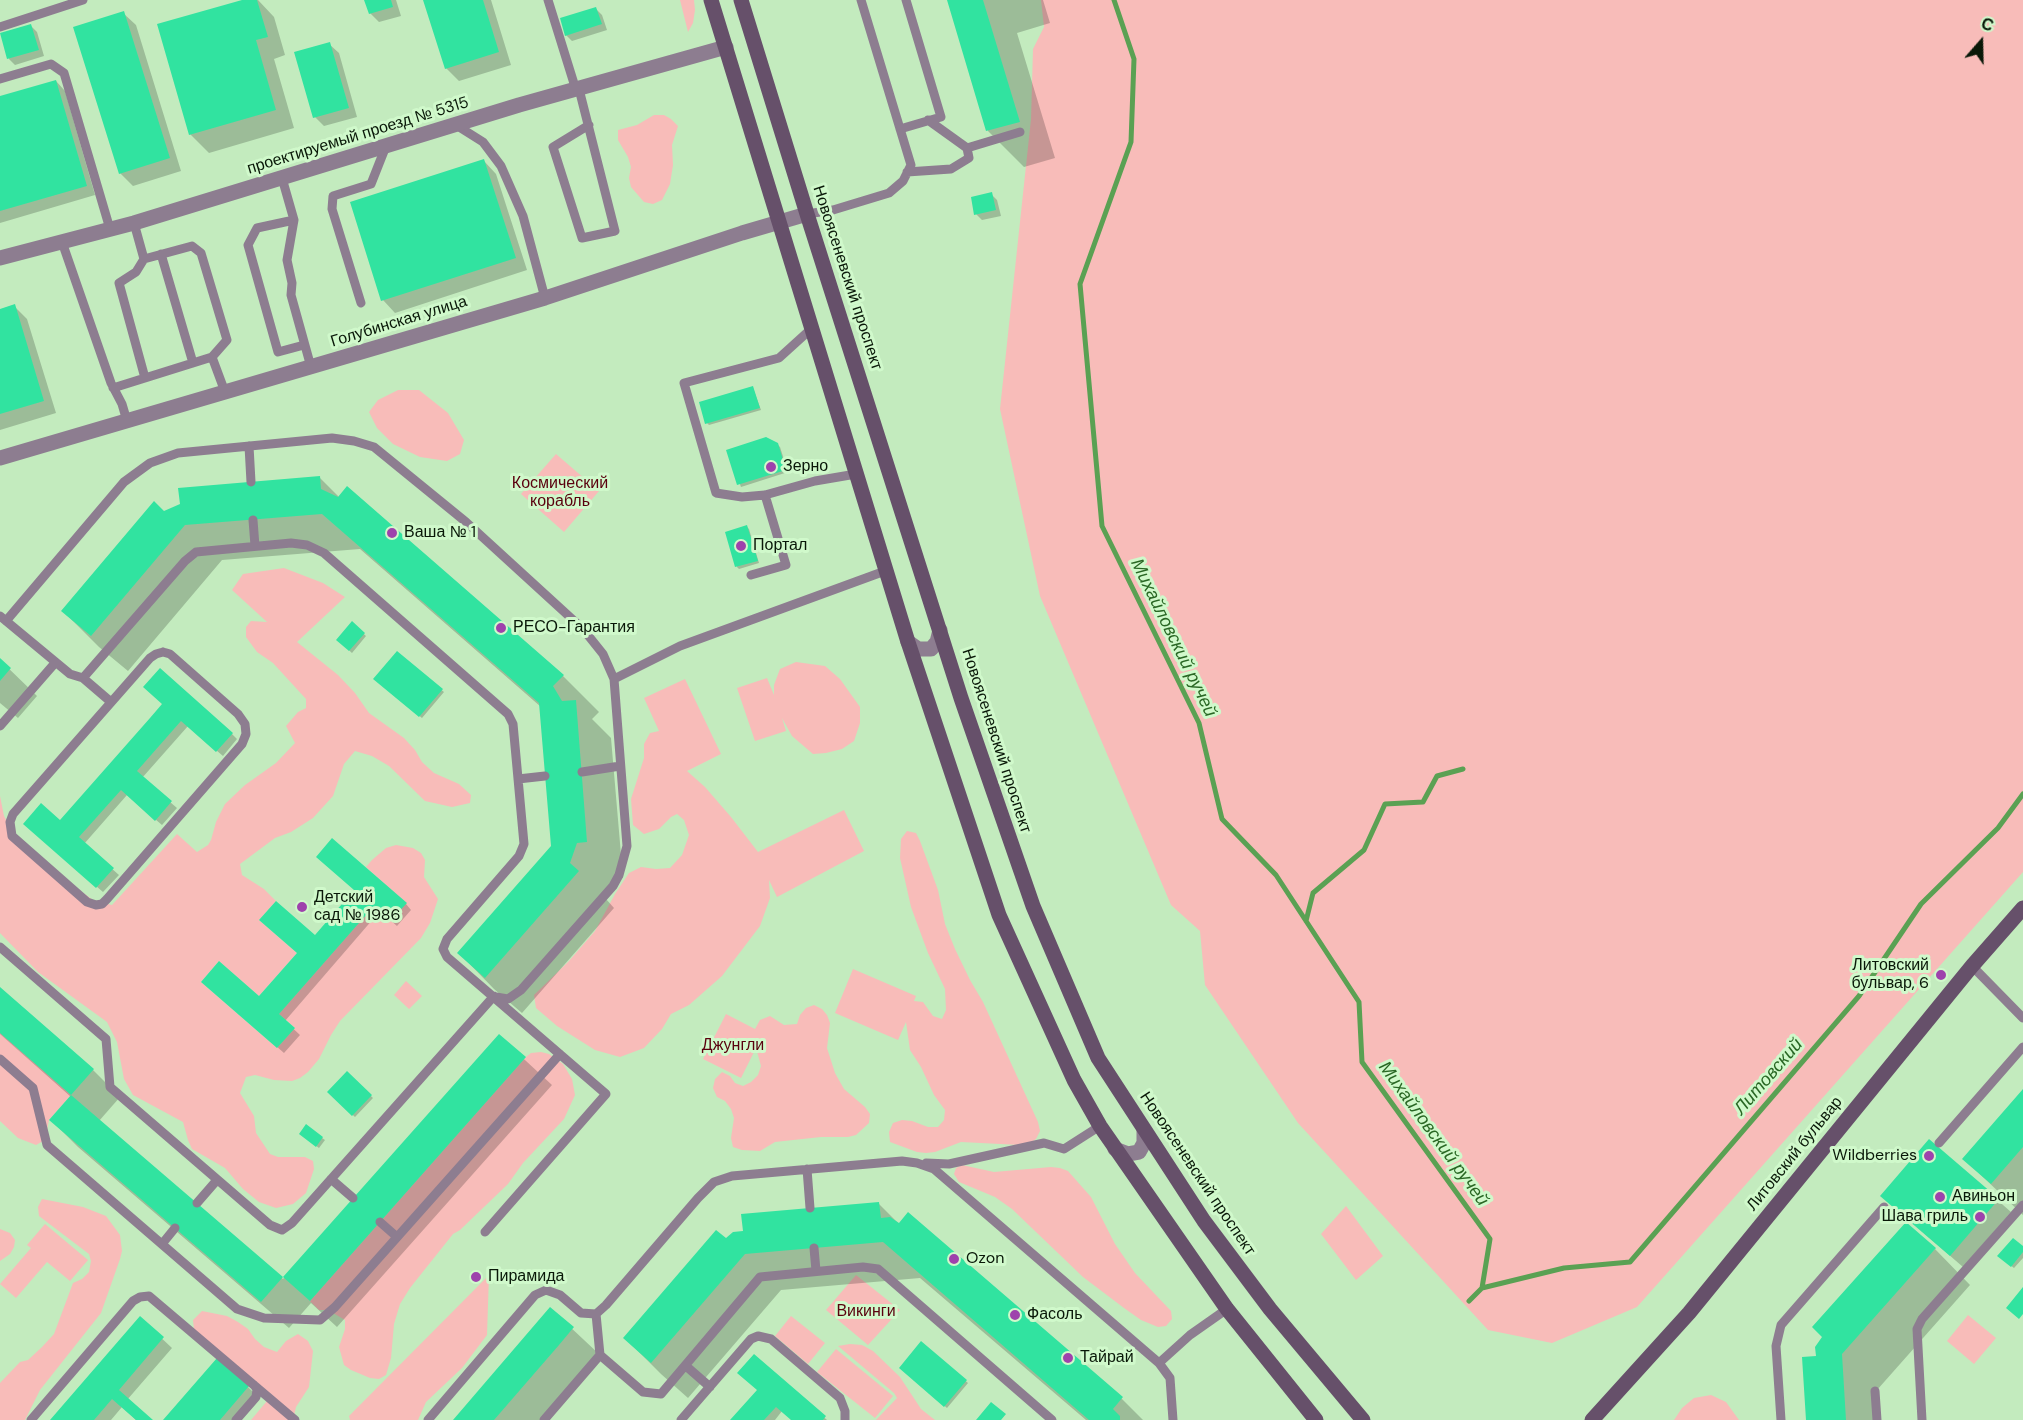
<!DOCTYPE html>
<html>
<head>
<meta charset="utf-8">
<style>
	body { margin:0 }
	#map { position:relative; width:2023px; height:1420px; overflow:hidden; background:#c3ebbe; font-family:"DM Sans",sans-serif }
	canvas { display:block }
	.north { position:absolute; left:1951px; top:12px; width:60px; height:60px; -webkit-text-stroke:4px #d0f9cb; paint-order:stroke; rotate:20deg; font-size:16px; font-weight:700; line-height:24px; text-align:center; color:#091808 }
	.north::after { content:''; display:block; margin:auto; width:21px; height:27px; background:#091808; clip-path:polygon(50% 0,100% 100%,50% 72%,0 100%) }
</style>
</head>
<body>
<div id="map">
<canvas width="2023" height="1420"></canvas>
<div class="north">С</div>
</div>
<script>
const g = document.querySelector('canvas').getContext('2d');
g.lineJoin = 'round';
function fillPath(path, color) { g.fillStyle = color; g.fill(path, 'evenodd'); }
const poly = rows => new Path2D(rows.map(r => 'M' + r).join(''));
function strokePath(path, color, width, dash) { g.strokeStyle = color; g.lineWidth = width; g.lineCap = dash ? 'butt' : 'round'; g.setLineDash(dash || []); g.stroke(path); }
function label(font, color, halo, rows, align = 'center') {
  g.font = font + ' "DM Sans",sans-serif'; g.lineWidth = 6; g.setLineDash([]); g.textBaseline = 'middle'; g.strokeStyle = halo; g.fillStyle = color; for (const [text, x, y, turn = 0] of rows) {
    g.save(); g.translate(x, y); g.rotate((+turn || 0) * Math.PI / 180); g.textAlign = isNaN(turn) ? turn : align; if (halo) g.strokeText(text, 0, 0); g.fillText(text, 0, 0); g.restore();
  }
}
fillPath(poly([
	[680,0,694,0,695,10,693,23,688,32],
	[1041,0,2023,0,2023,872,1637,1307,1552,1343,1488,1330,1298,1123,1205,985,1200,931,1171,905,1040,596,1000,409,1031,119,1033,49,1044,27],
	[654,115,664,115,671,119,678,126,672,145,673,165,670,184,662,200,653,204,644,202,631,187,629,178,631,167,628,157,618,140,618,130,637,125],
	[398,390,419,390,448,413,464,440,460,454,447,461,420,457,393,444,377,428,369,412,378,400],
	[556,454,599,491,564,532,521,494],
	[284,568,323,583,345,597,297,642,338,675,355,693,369,713,404,738,415,750,422,762,434,773,459,784,471,795,470,803,452,807,425,801,389,766,372,756,355,751,344,764,333,796,313,818,291,832,275,838,240,864,242,875,264,889,276,901,259,920,297,953,259,996,219,961,201,982,277,1048,295,1028,279,1014,373,907,390,921,406,903,366,867,372,860,386,848,396,845,413,848,421,853,425,860,424,877,438,899,430,923,421,938,340,1021,331,1035,319,1059,308,1072,300,1078,292,1081,274,1080,255,1075,246,1077,240,1093,254,1116,256,1133,270,1154,278,1157,305,1157,313,1161,314,1169,306,1193,293,1204,276,1208,259,1202,243,1189,225,1168,192,1149,188,1140,183,1122,133,1095,124,1079,117,1042,107,1022,38,972,0,933,0,796,4,816,13,833,64,879,93,900,112,905,177,834,197,852,208,845,211,840,216,822,225,804,245,785,276,763,295,743,286,726,298,712,306,708,306,699,273,663,257,652,246,637,246,627,251,621,267,622,232,590,243,574],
	[796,662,825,666,840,679,860,707,860,723,854,741,842,749,826,753,813,754,792,736,782,718,786,731,755,741,737,688,767,678,774,695,774,685,780,669],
	[685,679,721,754,687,771,705,787,731,817,758,852,844,810,864,851,777,897,769,880,770,898,760,926,722,976,689,1005,671,1014,662,1029,644,1048,620,1057,595,1050,557,1026,536,1008,534,995,569,961,595,931,615,894,629,873,641,867,656,869,670,868,682,855,689,835,684,820,677,814,671,817,659,829,644,834,633,825,631,799,644,758,644,744,650,733,659,731,644,698],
	[907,831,916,833,920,841,938,890,945,924,955,949,970,980,983,1002,1038,1122,1040,1131,1036,1139,1029,1144,1020,1145,961,1142,935,1152,926,1153,917,1152,890,1142,889,1132,893,1123,902,1120,912,1121,928,1127,938,1127,944,1120,945,1110,934,1095,921,1067,910,1050,906,1022,898,1040,835,1013,853,969,916,996,914,1001,923,1002,933,1016,942,1019,946,1010,945,989,928,953,911,907,900,858,901,839],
	[406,981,422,996,409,1009,394,995],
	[814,1005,822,1009,827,1015,830,1023,827,1048,835,1073,844,1089,865,1107,870,1114,869,1123,856,1135,848,1137,821,1137,784,1141,775,1142,760,1151,742,1150,733,1147,731,1138,734,1118,731,1109,725,1101,717,1097,713,1088,715,1079,722,1072,730,1076,735,1083,743,1086,751,1082,758,1075,761,1066,756,1048,741,1078,703,1059,726,1014,755,1029,760,1020,770,1016,784,1025,797,1024,800,1015,806,1008],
	[0,1033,71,1095,49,1120,45,1140,36,1145,18,1138,0,1121],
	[541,1052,549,1054,563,1064,572,1079,575,1095,564,1119,523,1163,508,1184,460,1230,453,1234,410,1288,400,1304,394,1324,391,1358,386,1375,379,1379,370,1378,351,1370,344,1365,339,1347,345,1329,345,1320,328,1310,319,1310,310,1301,526,1057,531,1053],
	[962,1165,994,1172,1051,1167,1060,1168,1068,1171,1091,1197,1115,1244,1135,1273,1171,1311,1172,1319,1166,1326,1158,1327,1141,1320,1124,1308,1083,1277,1012,1209,995,1197,959,1182,954,1174,956,1168],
	[42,1199,83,1207,106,1216,120,1235,122,1251,120,1259,101,1313,40,1390,25,1420,0,1420,0,1383,20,1362,28,1360,42,1347,54,1334,73,1283,82,1279,89,1272,91,1261,89,1254,39,1216,38,1207],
	[1346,1206,1383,1256,1356,1280,1321,1234],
	[45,1224,88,1260,70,1281,47,1262,16,1298,0,1284,31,1248,27,1245],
	[0,1229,10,1233,15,1240,14,1247,10,1254,0,1261],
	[489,1275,487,1335,462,1368,426,1402,418,1420,350,1420,349,1416],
	[856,1275,900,1310,868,1345,826,1310],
	[202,1311,227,1316,238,1322,248,1329,255,1339,264,1347,277,1352,286,1341,298,1334,308,1341,313,1351,309,1387,296,1407,293,1420,251,1420,272,1395,194,1330,193,1320],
	[1968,1315,1996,1338,1974,1364,1947,1341],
	[791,1316,825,1343,808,1364,775,1336],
	[850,1344,862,1345,873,1351,900,1377,921,1409,935,1420,876,1420,897,1398,894,1393,838,1346],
	[836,1349,893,1396,875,1418,817,1372],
	[1711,1395,1726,1402,1739,1420,1674,1420,1682,1408,1694,1398]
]), '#f8bcb9');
fillPath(poly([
	[248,0,258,0,274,17,285,55,274,59,294,128,209,153,190,134],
	[366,0,396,0,401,16,379,22,370,13],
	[425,0,491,0,511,65,459,81,446,68],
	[949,0,1043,0,1050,23,1017,33,1055,158,1024,167,988,131],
	[596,9,602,15,607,30,572,41,566,35],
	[123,13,136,25,181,171,133,186,120,173],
	[31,26,37,32,44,56,15,65,9,59,2,34],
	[329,44,339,53,357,117,324,126,315,117],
	[56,81,65,91,95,195,0,223,0,97],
	[484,161,496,174,527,270,395,313,383,300],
	[991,194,997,200,1001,216,982,220,976,214],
	[14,306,27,319,56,413,0,430,0,310],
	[753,388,761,410,709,425,707,423],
	[777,444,780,447,788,472,741,487,728,451],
	[320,478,339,497,347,488,563,676,599,712,592,719,611,738,623,878,613,879,606,899,614,908,522,1013,494,989,459,953,552,847,541,707,360,549,222,560,128,671,99,647,63,611,164,513],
	[746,526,749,529,759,563,739,569,737,567,727,533],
	[352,623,366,636,352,653,338,640],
	[397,653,444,692,422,718,375,679],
	[0,660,37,696,18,718,0,703],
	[164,705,232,734,237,739,223,756,188,726,142,778,177,808,162,825,127,795,84,844,119,875,103,892,31,830,60,822],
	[356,891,406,904,411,910,397,926,380,911,285,1021,300,1035,284,1053,209,987,259,998],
	[0,989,93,1070,120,1097,99,1121,283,1279,499,1036,552,1085,337,1327,311,1303,289,1328,78,1147,51,1120,71,1097,0,1034],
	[347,1073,373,1098,355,1117,329,1092],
	[2023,1091,2023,1215,1964,1159],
	[303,1136,322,1138,325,1140,319,1148],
	[1930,1141,2011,1212,1963,1267,1895,1208],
	[879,1204,900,1225,909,1215,1122,1399,1143,1420,1086,1420,920,1278,781,1290,688,1398,661,1374,625,1338,726,1240],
	[2023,1248,2023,1258,2014,1268,1999,1256],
	[1935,1249,1970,1285,1877,1390,1879,1420,1807,1420,1817,1357],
	[551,1309,600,1355,544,1420,455,1420],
	[140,1318,172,1348,127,1400,151,1420,136,1420,122,1407,111,1420,52,1420],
	[922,1343,968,1383,947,1408,901,1368],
	[754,1356,827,1420,792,1420,782,1411,775,1420,732,1420,758,1390],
	[248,1387,257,1396,236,1420,165,1420]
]), '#0003');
strokePath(poly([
	[1114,0,1134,59,1131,142,1080,284,1102,526,1199,723,1222,819,1276,875,1359,1002,1362,1062,1490,1239,1482,1288],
	[1306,921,1313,893,1364,850,1385,804,1423,802,1437,776,1463,769],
	[1482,1288,1564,1268,1630,1262,1859,996,1921,904,1998,828,2023,794],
	[1469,1301,1482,1288]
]), '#5aa153', 5);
fillPath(poly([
	[242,0,257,0,268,37,256,40,276,110,189,135,157,24],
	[364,0,391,0,393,7,369,14],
	[423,0,483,0,499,52,445,69],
	[947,0,983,0,1020,122,986,131],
	[596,7,602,24,565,36,560,18],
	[124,11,170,158,119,174,73,27],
	[31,24,39,50,7,59,0,33],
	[330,42,349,108,313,118,294,52],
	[56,80,87,186,0,211,0,96],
	[484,159,516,258,381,301,350,202],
	[992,192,996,210,974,215,971,197],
	[15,304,44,401,0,414,0,309],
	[753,386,760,408,705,424,699,402],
	[766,437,778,443,786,470,737,485,726,450],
	[320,476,321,489,338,497,347,486,564,675,553,686,562,701,576,700,587,842,577,843,570,863,579,871,485,978,457,953,551,846,539,703,322,514,185,525,91,636,61,611,154,501,164,511,180,504,178,488],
	[747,525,758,561,735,567,725,532],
	[352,621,365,633,349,651,336,640],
	[397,651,443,689,419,717,373,679],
	[0,658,11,668,0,681],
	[160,668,233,733,216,752,181,721,137,771,172,801,155,821,121,790,79,837,114,868,96,888,23,824,41,803,60,820,150,718,162,704,143,687],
	[332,838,407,903,390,921,373,907,279,1014,295,1028,277,1048,201,982,219,961,259,996,297,953,259,920,276,901,315,935,354,890,316,857],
	[0,987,94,1069,71,1095,0,1033],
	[499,1034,526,1057,310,1301,283,1277],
	[347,1071,372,1095,352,1116,327,1092],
	[2023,1089,2023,1147,1991,1184,1962,1159],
	[71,1095,283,1277,261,1302,49,1120],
	[306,1124,323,1137,316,1147,299,1134],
	[1929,1139,1999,1199,1950,1256,1880,1196],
	[879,1202,881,1218,890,1217,899,1223,908,1212,1123,1397,1113,1409,1120,1416,1120,1420,1089,1420,883,1242,745,1254,651,1363,623,1338,716,1230,726,1238,733,1232,743,1231,741,1214],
	[1906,1222,1936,1248,1842,1354,1846,1420,1806,1420,1802,1357,1816,1356,1815,1347,1822,1337,1812,1327],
	[2013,1238,2023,1246,2023,1252,2011,1267,1997,1256],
	[2023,1287,2023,1314,2019,1319,2006,1308],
	[550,1307,574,1327,559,1345,494,1420,453,1420],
	[140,1316,164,1337,119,1390,153,1420,136,1420,112,1399,94,1420,50,1420],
	[921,1341,967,1380,944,1407,899,1368],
	[754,1354,826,1416,823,1420,791,1420,776,1407,764,1420,730,1420,757,1390,737,1373],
	[217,1358,249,1386,220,1420,163,1420],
	[991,1402,1006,1414,1001,1420,976,1420]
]), '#31e3a0');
strokePath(poly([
	[548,0,576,90],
	[0,27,83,0],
	[0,79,51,64,64,73,110,229],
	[579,89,615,231,582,238,553,147,589,125],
	[456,125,483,142,501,166,523,216,545,298],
	[900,129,941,117,906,0],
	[967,148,1020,132],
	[907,172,951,169,969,158,967,148,928,120],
	[282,178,294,220,287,260,292,283,291,295,311,367],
	[807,214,833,210,889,193,903,181,911,165,861,0],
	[294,220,257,228,248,245,278,352,304,345],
	[134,223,144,259,136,272,119,283,145,378],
	[62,242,111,383,122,404,127,421],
	[161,254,193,363],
	[144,259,192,246,201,253,227,340,212,357],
	[361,303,332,209,333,196,371,184,386,146],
	[811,329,779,358,684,383,716,493,742,497,765,495,815,481,856,474],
	[113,388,212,357,225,392],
	[249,446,251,482],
	[253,520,255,546],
	[751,575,786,565,765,495],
	[0,616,70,674,83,678,185,561,196,552,291,543,307,545,324,553,508,714,513,724,524,844,519,856,447,939,443,949,447,957,606,1094,485,1232],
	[6,621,124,482,150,463,178,453,332,438,354,441,374,447,466,522,583,629,603,654,614,679,627,846,619,875,613,886,521,990,508,999,496,997],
	[163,652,170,654,238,714,245,724,246,734,242,744,107,899,102,904,96,905,87,902,12,836,10,822,13,814,150,658,156,654,163,652],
	[83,678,111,702],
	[614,679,680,646,885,571],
	[0,726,55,663],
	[582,772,620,766],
	[518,779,545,776],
	[0,947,106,1039,110,1087,270,1225,282,1230,292,1223,494,996],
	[1972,966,2023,1018],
	[0,1059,33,1088,47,1145,237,1309,264,1318,320,1320,335,1307,560,1054],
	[1939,1143,2023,1047],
	[926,1163,949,1164,1044,1143,1064,1149,1100,1126],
	[807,1169,810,1208],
	[331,1179,353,1198],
	[197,1203,217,1180],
	[380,1222,397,1237],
	[162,1244,175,1228],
	[814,1248,816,1271],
	[596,1314,600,1355,643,1392,661,1394,760,1277,863,1267,878,1269,1052,1420],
	[1159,1363,1190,1335,1227,1309],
	[686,1366,710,1387],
	[1875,1391,1877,1420],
	[31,1420,133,1301,140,1297,149,1296,295,1420],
	[236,1420,256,1397,257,1389,254,1385],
	[428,1420,535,1295,546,1290,560,1295,581,1313,596,1314,606,1305,698,1198,714,1182,732,1176,902,1161,917,1163,934,1169,1159,1363,1170,1378,1173,1420],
	[544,1420,600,1355],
	[681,1420,751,1339,758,1336,771,1339,840,1398,845,1411,845,1420],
	[1781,1420,1776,1346,1781,1325,1884,1207],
	[1922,1420,1917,1329,1922,1319,2023,1205]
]), '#8d7d90', 9);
strokePath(poly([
	[0,258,134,223,519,105,726,47],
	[908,642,918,649,931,649,937,642,940,630],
	[1115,1149,1128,1154,1139,1152,1144,1143,1144,1130]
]), '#8d7d90', 15);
strokePath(poly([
	[0,458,545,298,742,233,807,214]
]), '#8d7d90', 15);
strokePath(poly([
	[711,0,908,642,999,915,1074,1080,1100,1126,1227,1309,1316,1420],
	[741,0,807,214,961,698,1033,906,1098,1058,1204,1221,1270,1309,1363,1420],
	[1592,1420,1689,1313,1972,966,2023,908]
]), '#66506a', 15);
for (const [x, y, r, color] of [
	[771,467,6,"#9e42ac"],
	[392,533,6,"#9e42ac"],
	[741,546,6,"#9e42ac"],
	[501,628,6,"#9e42ac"],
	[302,907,6,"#9e42ac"],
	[1941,975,6,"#9e42ac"],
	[1929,1156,6,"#9e42ac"],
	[1940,1197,6,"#9e42ac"],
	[1980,1217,6,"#9e42ac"],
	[954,1259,6,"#9e42ac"],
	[476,1277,6,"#9e42ac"],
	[1015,1315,6,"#9e42ac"],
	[1068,1358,6,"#9e42ac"]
]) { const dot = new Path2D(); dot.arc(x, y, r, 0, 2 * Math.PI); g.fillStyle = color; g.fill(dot); strokePath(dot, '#d0f9cb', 2); }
label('16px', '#091808', '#d0f9cb', [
	["проектируемый проезд № 5315",358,136,-17],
	["Новоясеневский проспект",847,278,72],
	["Голубинская улица",399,322,-17],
	["Новоясеневский проспект",996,741,72],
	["Литовский бульвар",1795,1154,-51],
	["Новоясеневский проспект",1197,1174,56]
]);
label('16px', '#091808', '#d0f9cb', [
	["Зерно",783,467],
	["Ваша № 1",404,533],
	["Портал",753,546],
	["РЕСО-Гарантия",513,628],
	["Детский",314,898],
	["сад № 1986",314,916],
	["Литовский",1929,966,"right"],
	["бульвар, 6",1929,984,"right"],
	["Wildberries",1917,1156,"right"],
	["Авиньон",1952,1197],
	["Шава гриль",1968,1217,"right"],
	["Ozon",966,1259],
	["Пирамида",488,1277],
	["Фасоль",1027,1315],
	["Тайрай",1080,1358]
], 'left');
label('16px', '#5a010e', '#d0f9cb', [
	["Космический",560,484],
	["корабль",560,502],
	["Джунгли",733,1046],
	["Викинги",866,1312]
]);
label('italic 18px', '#296724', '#d0f9cb', [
	["Михайловский ручей",1173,638,64],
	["Литовский",1769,1077,-49],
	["Михайловский ручей",1433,1134,54]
]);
</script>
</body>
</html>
